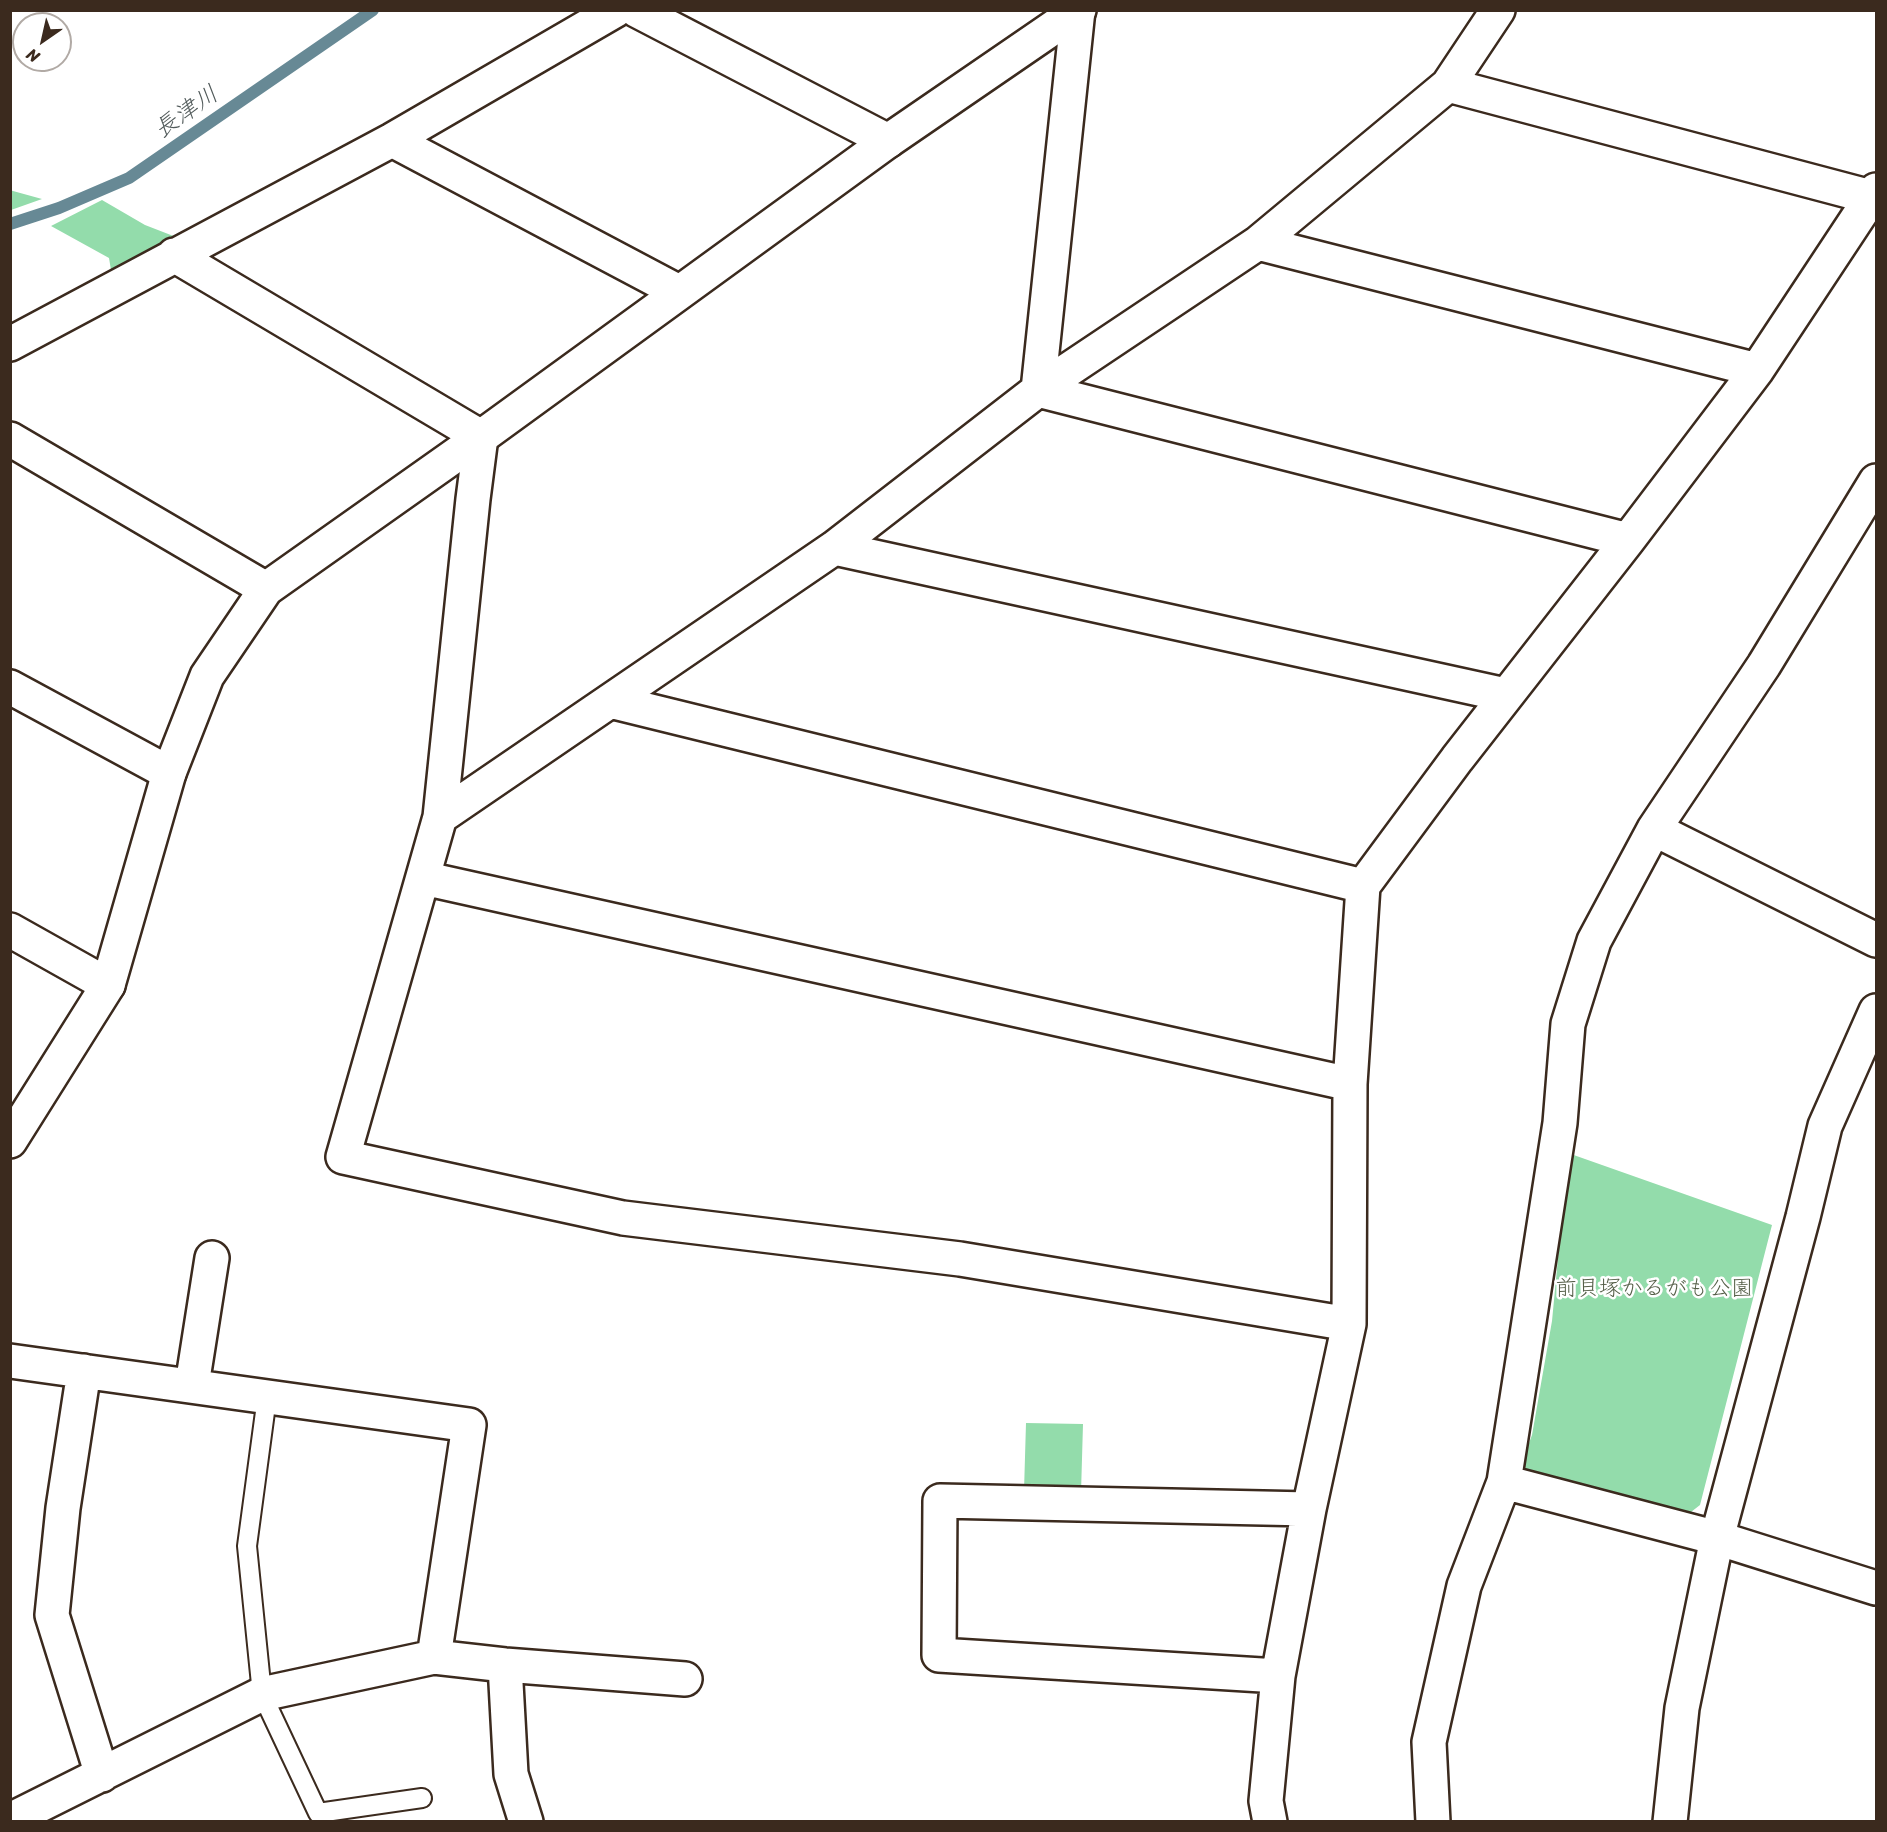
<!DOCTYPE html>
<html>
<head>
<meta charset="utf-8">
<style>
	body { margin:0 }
	#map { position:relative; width:1887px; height:1832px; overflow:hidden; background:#fff; font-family:Sriracha,sans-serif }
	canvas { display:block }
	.frame { position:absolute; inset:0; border:12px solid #3b2a1e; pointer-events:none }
	.north { position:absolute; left:12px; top:12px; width:60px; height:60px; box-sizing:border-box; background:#fff; border:2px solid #b1aaa5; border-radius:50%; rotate:214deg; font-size:16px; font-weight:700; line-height:24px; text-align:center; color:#3b2a1e }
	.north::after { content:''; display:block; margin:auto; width:21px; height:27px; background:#3b2a1e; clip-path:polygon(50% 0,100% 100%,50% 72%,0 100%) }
</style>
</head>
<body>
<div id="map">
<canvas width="1887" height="1832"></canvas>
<div class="frame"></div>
<div class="north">N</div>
</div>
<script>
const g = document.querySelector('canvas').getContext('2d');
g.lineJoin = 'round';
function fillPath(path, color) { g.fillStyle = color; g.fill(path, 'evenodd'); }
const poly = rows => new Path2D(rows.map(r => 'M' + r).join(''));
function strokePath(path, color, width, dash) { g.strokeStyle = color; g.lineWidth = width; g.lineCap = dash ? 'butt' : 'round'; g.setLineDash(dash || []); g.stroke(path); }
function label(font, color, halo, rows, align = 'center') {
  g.font = font + ' Sriracha,"Klee One",sans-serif'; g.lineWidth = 5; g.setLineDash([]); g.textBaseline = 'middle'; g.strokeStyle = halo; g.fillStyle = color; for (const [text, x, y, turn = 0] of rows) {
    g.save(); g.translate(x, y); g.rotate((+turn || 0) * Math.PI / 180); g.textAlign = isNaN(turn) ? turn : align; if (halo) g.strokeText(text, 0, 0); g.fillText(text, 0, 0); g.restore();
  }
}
fillPath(poly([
	[10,190,13,191,42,199,11,210],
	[102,200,145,225,176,237,112,276,109,258,51,226],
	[1568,1153,1772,1225,1700,1505,1682,1519,1531,1479,1522,1462,1532,1435,1552,1321],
	[1026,1423,1083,1424,1081,1493,1024,1491]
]), '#93dcab');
strokePath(poly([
	[10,224,59,208,129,178,373,10]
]), '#678995', 12);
const service = poly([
	[267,1397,247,1546,262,1694,318,1813,422,1798]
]);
const minor = poly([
	[636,10,888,141],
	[1078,10,1038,390,1628,540],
	[1448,85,1871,197],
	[392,140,679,292],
	[1258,243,1757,370],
	[174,255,481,437,473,499,440,817],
	[10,344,392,140,616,10],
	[10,439,266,589],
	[834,548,1506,695],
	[10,687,169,773],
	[610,701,1363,886],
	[1654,829,1876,940],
	[423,878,1350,1084],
	[10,930,108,985],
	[1349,1324,960,1259,623,1218,343,1157,440,817,834,548,1038,390,1258,243,1448,85,1498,10],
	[10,1361,469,1425,434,1657],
	[84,1371,63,1508,52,1615,102,1775],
	[192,1385,212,1258],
	[1504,1482,1717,1538,1876,1588],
	[505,1665,511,1774,526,1822],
	[1278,1676,939,1655,940,1501,1309,1509],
	[10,1820,262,1694,434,1657,505,1665,685,1679],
	[1270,1822,1266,1801,1278,1676,1309,1509,1349,1324,1350,1084,1363,886,1457,759,1628,540,1757,370,1876,190],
	[1433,1822,1429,1742,1464,1586,1504,1482,1560,1123,1568,1024,1594,941,1654,829,1764,665,1876,481]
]);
const tertiary = poly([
	[10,1141,108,985,169,773,207,676,266,589,481,437,888,141,1079,10],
	[1670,1822,1682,1708,1717,1538,1803,1217,1825,1126,1876,1011]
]);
strokePath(service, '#3b2a1e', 22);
strokePath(minor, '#3b2a1e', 38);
strokePath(tertiary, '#3b2a1e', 38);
strokePath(service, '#fff', 18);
strokePath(minor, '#fff', 33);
strokePath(tertiary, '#fff', 33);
label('22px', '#555f48', '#fff', [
	["前貝塚かるがも公園",1654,1289]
]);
label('italic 24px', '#515a5a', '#fff', [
	["長津川",187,113,-35]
]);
</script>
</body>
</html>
